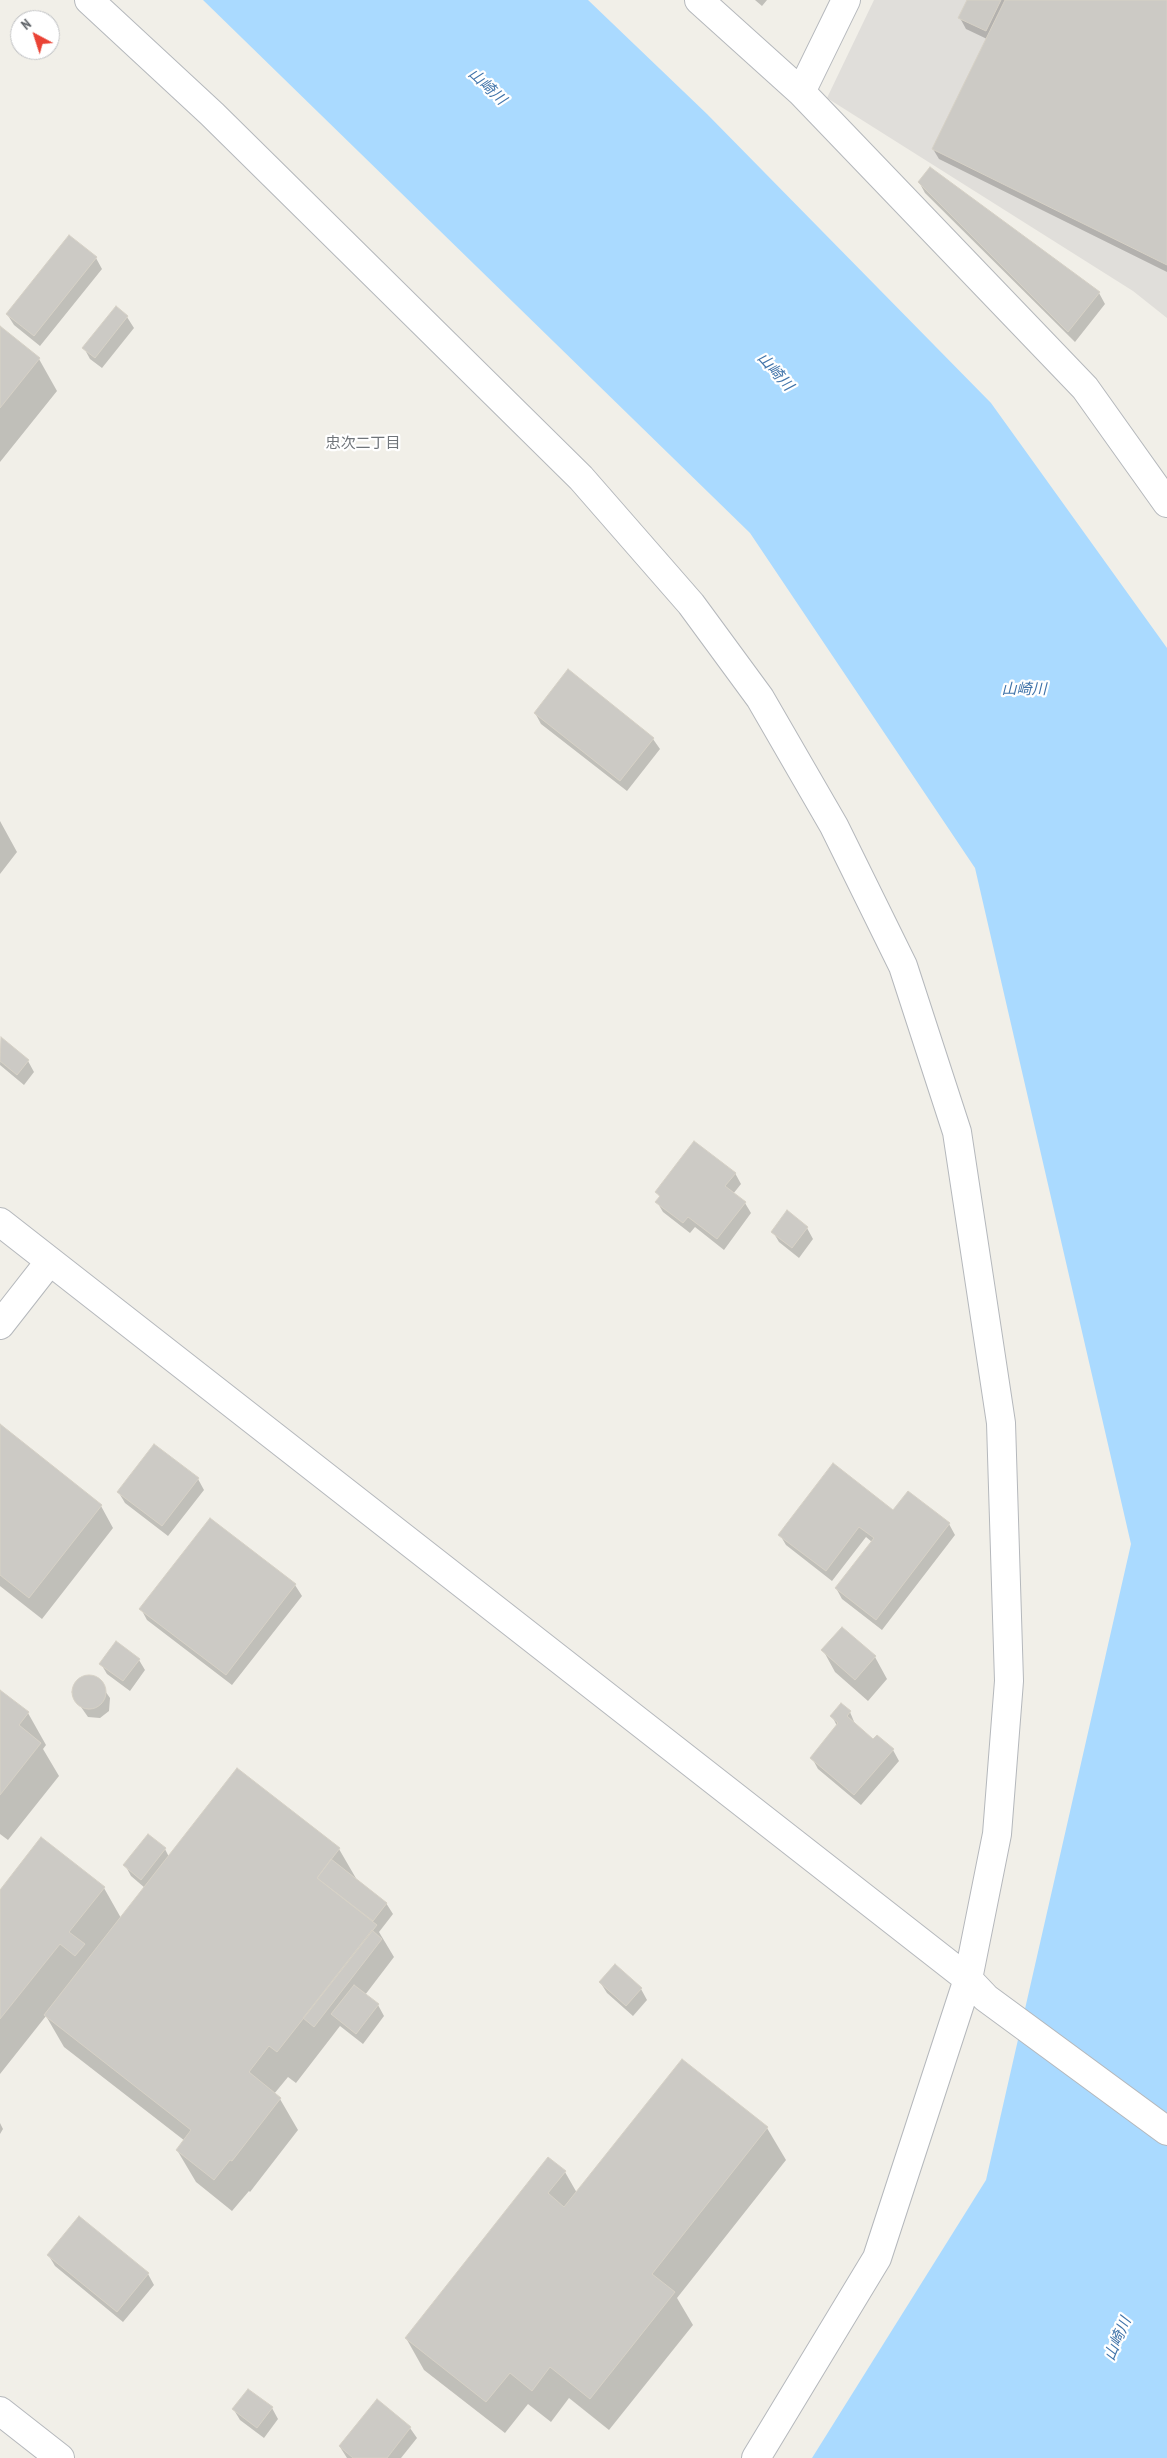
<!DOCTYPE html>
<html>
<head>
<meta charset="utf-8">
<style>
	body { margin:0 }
	#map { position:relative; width:1167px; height:2458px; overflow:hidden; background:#f1efe8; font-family:"PT Sans Narrow",sans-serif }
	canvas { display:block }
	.north { position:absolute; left:10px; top:10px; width:50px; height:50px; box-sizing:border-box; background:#fff; border:1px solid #bfc1c3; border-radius:50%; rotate:320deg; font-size:14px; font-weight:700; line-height:20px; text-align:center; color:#5f6368 }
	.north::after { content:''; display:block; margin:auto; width:18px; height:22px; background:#ea4335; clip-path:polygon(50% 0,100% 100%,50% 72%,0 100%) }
</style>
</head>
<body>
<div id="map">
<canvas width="1167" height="2458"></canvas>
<div class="north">N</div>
</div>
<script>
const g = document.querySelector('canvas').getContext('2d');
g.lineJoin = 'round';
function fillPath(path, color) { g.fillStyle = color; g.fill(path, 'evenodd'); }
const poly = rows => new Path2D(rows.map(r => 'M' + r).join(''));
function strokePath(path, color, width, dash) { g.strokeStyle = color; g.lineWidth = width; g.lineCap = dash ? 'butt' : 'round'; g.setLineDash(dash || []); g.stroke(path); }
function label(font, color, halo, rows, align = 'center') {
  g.font = font + ' "PT Sans Narrow","Noto Sans JP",sans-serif'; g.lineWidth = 4.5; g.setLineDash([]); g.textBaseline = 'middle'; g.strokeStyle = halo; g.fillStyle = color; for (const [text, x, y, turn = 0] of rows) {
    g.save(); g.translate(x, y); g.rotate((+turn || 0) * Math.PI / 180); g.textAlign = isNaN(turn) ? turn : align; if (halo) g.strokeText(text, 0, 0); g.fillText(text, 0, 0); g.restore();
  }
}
fillPath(poly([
	[874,0,1167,0,1167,318,1133,291,827,98]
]), '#e0deda');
fillPath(poly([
	[203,0,588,0,707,114,991,403,1167,648,1167,2458,812,2458,986,2180,1131,1544,975,868,750,533]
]), '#aadaff');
fillPath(poly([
	[755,0,767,0,762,6],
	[969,0,1167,0,1167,272,939,159,933,149,987,39,966,29,960,18],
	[919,182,1099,293,1105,304,1075,342,925,193],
	[96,258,102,269,40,346,14,325,7,314],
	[127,317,134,328,102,368,90,359,84,348],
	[0,327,39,359,57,391,0,462],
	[535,713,653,739,660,749,627,791,541,724],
	[0,821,17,852,0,874],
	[1,1039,28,1061,34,1072,24,1085,0,1065],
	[735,1173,741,1184,733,1194,745,1203,751,1213,724,1250,695,1227,690,1233,663,1212,657,1202,660,1198,657,1192],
	[807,1228,813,1239,799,1258,779,1242,773,1232],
	[0,1426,101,1506,113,1528,42,1619,0,1586],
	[198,1479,204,1490,168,1536,125,1503,119,1493],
	[893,1512,949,1524,955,1535,882,1630,842,1599,836,1588,872,1542,866,1537,832,1581,786,1545,780,1535],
	[210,1519,295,1585,302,1596,232,1685,147,1620,141,1609],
	[823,1650,875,1657,887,1679,868,1701,835,1672],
	[139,1660,145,1670,130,1691,107,1674,101,1664],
	[84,1677,96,1678,110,1698,109,1711,100,1718,88,1717,74,1697,75,1685],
	[0,1691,28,1713,46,1745,43,1749,59,1776,8,1840,0,1834],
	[850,1712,855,1724,873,1741,893,1750,899,1761,861,1805,818,1769,812,1758,837,1726,832,1716],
	[165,1849,169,1857,339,1849,357,1880,386,1903,393,1914,379,1932,394,1957,365,1995,378,2005,384,2016,363,2044,340,2026,296,2083,288,2077,274,2094,280,2099,298,2130,250,2192,249,2191,232,2211,196,2182,177,2150,185,2141,64,2047,46,2016,0,2074,0,1892,104,1888,121,1918,145,1888,131,1876,125,1865],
	[600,1982,641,1989,647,2000,633,2016,607,1993],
	[682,2061,767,2128,786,2160,677,2298,693,2325,609,2430,569,2398,551,2422,528,2404,505,2433,424,2370,406,2338,565,2172,577,2193],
	[0,2123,3,2129,0,2134],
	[49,2256,148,2274,154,2285,123,2322,55,2266],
	[272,2408,278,2419,264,2438,240,2420,234,2410],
	[410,2428,417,2438,401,2458,347,2458,340,2447]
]), '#0003');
const building = poly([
	[967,0,1001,0,986,31,958,18,967,0],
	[1005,0,1167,0,1167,265,932,149,1005,0],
	[930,167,1100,292,1068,332,918,182,930,167],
	[69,235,97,257,34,336,6,314,69,235],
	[116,306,128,316,95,358,82,348,116,306],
	[0,326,40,358,0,408,0,326],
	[568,669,654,738,620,781,534,713,568,669],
	[1,1037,29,1060,17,1075,0,1061,1,1037],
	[694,1141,736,1173,725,1186,746,1202,717,1239,688,1217,683,1223,655,1202,660,1196,655,1192,694,1141],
	[787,1210,808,1227,792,1248,771,1232,787,1210],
	[0,1424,102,1505,29,1598,0,1575,0,1424],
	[154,1444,199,1478,162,1526,117,1492,154,1444],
	[833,1463,893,1510,908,1491,950,1523,876,1620,835,1588,874,1538,859,1527,826,1571,778,1535,833,1463],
	[210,1518,296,1584,226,1675,139,1609,210,1518],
	[842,1627,876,1656,855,1680,821,1650,842,1627],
	[116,1641,140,1659,123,1681,99,1664,116,1641],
	'72 1692a17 17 0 1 1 34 0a17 17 0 1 1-34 0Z',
	[0,1690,29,1712,19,1725,41,1743,0,1795,0,1690],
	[841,1703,851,1711,847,1716,873,1739,877,1735,894,1749,854,1795,810,1758,838,1723,830,1716,841,1703],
	[237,1768,340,1848,317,1878,377,1925,277,2052,269,2046,249,2072,281,2098,232,2161,230,2160,214,2180,176,2150,191,2130,44,2015,237,1768],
	[148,1834,166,1848,141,1880,123,1865,148,1834],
	[41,1837,105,1887,69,1932,85,1944,75,1956,60,1944,0,2019,0,1890,41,1837],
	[331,1859,387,1903,373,1921,317,1878,331,1859],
	[372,1930,382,1939,314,2027,303,2018,372,1930],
	[615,1964,642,1988,626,2006,599,1982,615,1964],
	[354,1985,379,2004,356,2034,331,2014,354,1985],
	[682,2059,768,2127,652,2274,675,2292,590,2399,550,2367,532,2391,510,2373,486,2402,405,2338,548,2157,566,2171,548,2193,564,2207,682,2059],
	[79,2216,149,2273,117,2312,47,2255,79,2216],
	[248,2389,273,2407,257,2428,232,2409,248,2389],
	[377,2399,411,2427,387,2458,353,2458,339,2446,377,2399]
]);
fillPath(building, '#cccac5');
strokePath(building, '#d6d1c6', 1);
const minor = poly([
	[89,0,212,114,581,478,691,604,760,698,834,826,903,966,957,1132,1001,1423,1009,1681,997,1834,968,1979,877,2258,756,2458],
	[699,0,801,92,1085,388,1167,503],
	[801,92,846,0],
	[0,1222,968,1979,986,1998,1167,2131],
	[0,1325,50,1261],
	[0,2411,60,2458]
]);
strokePath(minor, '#b5b8bc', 30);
strokePath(minor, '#fff', 28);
label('italic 15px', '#4174aa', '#fff', [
	["山崎川",487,87,43],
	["山崎川",775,372,48],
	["山崎川",1024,690],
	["山崎川",1118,2339,-67]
]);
label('15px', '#70757a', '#fff', [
	["忠次二丁目",363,444]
]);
</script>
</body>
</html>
